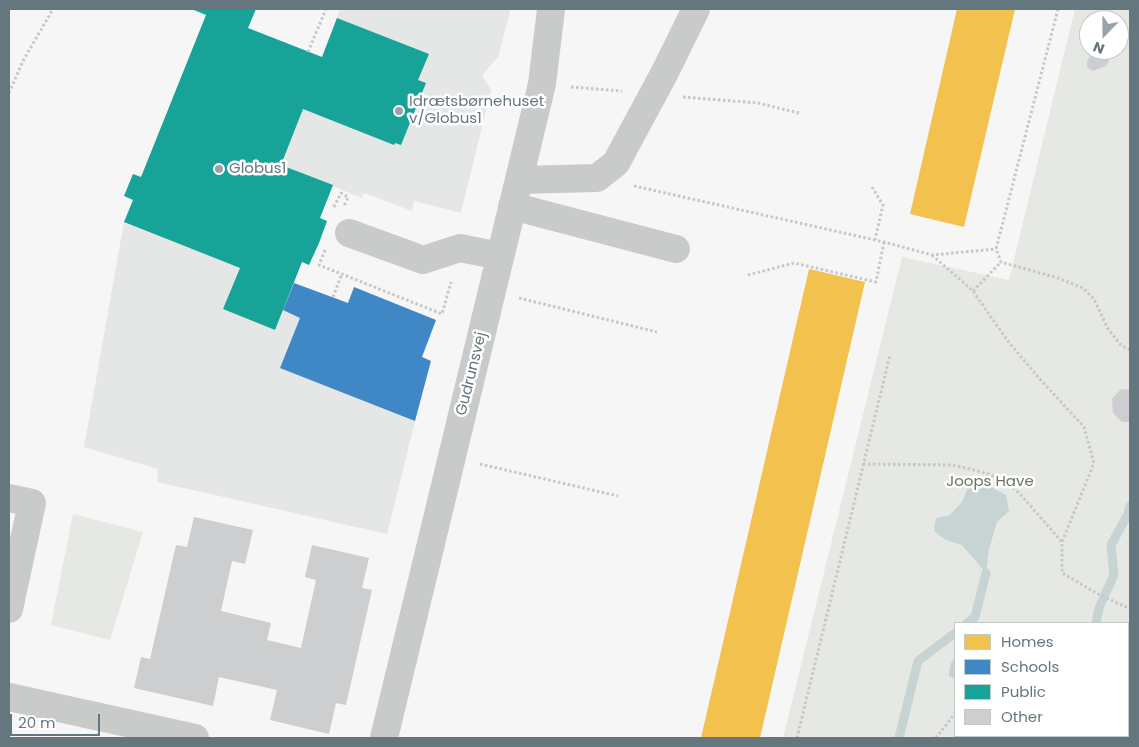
<!DOCTYPE html>
<html>
<head>
<meta charset="utf-8">
<style>
	body { margin:0 }
	#map { position:relative; width:1139px; height:747px; overflow:hidden; background:#f6f6f6; font-family:Poppins,sans-serif }
	canvas { display:block }
	.frame { position:absolute; inset:0; border:10px solid #64777e; pointer-events:none }
	.legend { position:absolute; left:954px; top:622px; width:175px; height:115px; box-sizing:border-box; background:#fff; border:1px solid #c1c9cb; margin:0; padding:6px 9px; list-style:none; font-size:15px; color:#64777e }
	.legend li { display:flex; align-items:center; gap:10px; height:25px }
	.legend b { width:25px; border:1px solid #c1c9cb }
	.north { position:absolute; left:1079px; top:10px; width:50px; height:50px; box-sizing:border-box; background:#fff; border:1px solid #c1c9cb; border-radius:50%; rotate:202deg; font-size:14px; font-weight:700; line-height:20px; text-align:center; color:#64777e }
	.north::after { content:''; display:block; margin:auto; width:18px; height:22px; background:#97a3a8; clip-path:polygon(50% 0,100% 100%,50% 72%,0 100%) }
	.scale { position:absolute; left:10px; top:714px; width:90px; height:22px; box-sizing:border-box; border:2px solid #64777e; border-top:0; padding-left:6px; font-size:15px; line-height:18px; white-space:nowrap; color:#64777e; -webkit-text-stroke:4px #fff; paint-order:stroke }
</style>
</head>
<body>
<div id="map">
<canvas width="1139" height="747"></canvas>
<div class="frame"></div>
<ul class="legend">
<li><b style="height:14px;background:#f2c14e"></b>Homes</li>
<li><b style="height:14px;background:#3f88c5"></b>Schools</li>
<li><b style="height:14px;background:#17a398"></b>Public</li>
<li><b style="height:14px;background:#cdcecf"></b>Other</li>
</ul>
<div class="north">N</div>
<div class="scale">20 m</div>
</div>
<script>
const g = document.querySelector('canvas').getContext('2d');
g.lineJoin = 'round';
function fillPath(path, color) { g.fillStyle = color; g.fill(path, 'evenodd'); }
const poly = rows => new Path2D(rows.map(r => 'M' + r).join(''));
function strokePath(path, color, width, dash) { g.strokeStyle = color; g.lineWidth = width; g.lineCap = dash ? 'butt' : 'round'; g.setLineDash(dash || []); g.stroke(path); }
function label(font, color, halo, rows, align = 'center') {
  g.font = font + ' Poppins,sans-serif'; g.lineWidth = 5; g.setLineDash([]); g.textBaseline = 'middle'; g.strokeStyle = halo; g.fillStyle = color; for (const [text, x, y, turn = 0] of rows) {
    g.save(); g.translate(x, y); g.rotate((+turn || 0) * Math.PI / 180); g.textAlign = isNaN(turn) ? turn : align; if (halo) g.strokeText(text, 0, 0); g.fillText(text, 0, 0); g.restore();
  }
}
fillPath(poly([
	[340,9,509,9,510,12,498,57,482,75,491,90,461,213,414,201,412,211,364,193,362,198,281,165,303,109,313,113,332,62,322,57],
	[124,222,240,268,223,309,275,330,283,310,300,318,415,421,387,534,157,482,158,469,84,447]
]), '#e5e7e6');
fillPath(poly([
	[1075,9,1130,9,1130,738,783,738,902,257,1009,280],
	[1089,20,1119,20,1119,50,1089,50],
	[955,623,1128,623,1128,736,955,736],
	[73,514,143,532,110,640,51,625]
]), '#e6e8e3');
fillPath(poly([
	[983,483,1006,495,1009,511,997,522,989,549,986,573,962,545,946,540,934,531,936,518,950,515,962,502,969,485]
]), '#c8d3d4');
fillPath(poly([
	[957,9,1015,9,964,227,910,214],
	[809,269,865,282,760,738,701,738]
]), '#f2c14e');
fillPath(poly([
	[294,283,348,303,354,287,436,320,422,357,431,361,415,421,280,368,300,318,283,310]
]), '#3f88c5');
fillPath(poly([
	[195,9,256,9,248,28,322,57,337,18,429,54,418,80,426,83,401,145,395,143,394,145,303,109,281,165,333,185,320,218,327,221,319,243,309,265,302,262,275,330,223,309,240,268,124,222,133,200,124,196,133,174,141,177,206,15,194,10]
]), '#17a398');
strokePath(poly([
	[967,623,975,617,986,573],
	[1096,623,1099,608,1114,575,1111,545,1128,514,1130,506],
	[899,738,918,661,955,633],
	[1065,738,1065,736]
]), '#c8d3d4', 9);
fillPath(poly([
	[1096,50,1101,50,1108,55,1109,61,1106,66,1093,71,1087,67,1087,62,1092,52],
	[1121,389,1130,390,1130,422,1122,422,1113,413,1112,399],
	[194,517,253,530,245,564,232,561,221,611,271,623,267,640,301,648,316,580,305,577,312,545,369,558,362,588,372,590,346,705,336,703,329,734,270,720,277,690,219,677,213,706,134,688,141,657,150,659,176,545,187,547],
	[955,658,955,678,954,678,949,676,949,673,951,663]
]), '#cdcecf');
strokePath(poly([
	[1058,9,996,249,1001,262,1058,278,1083,288,1094,299,1108,329,1121,345,1130,350],
	[308,52,326,9],
	[571,87,622,91],
	[9,93,23,61,53,9],
	[683,97,758,103,799,113],
	[634,186,884,242,932,255,996,249],
	[872,187,883,205,875,240],
	[334,207,341,193,348,197,344,206],
	[325,250,319,265,442,314,451,282],
	[932,255,973,291,1007,340,1038,377,1084,427,1094,463,1062,542,1062,573,1098,594,1130,609],
	[748,275,794,263,876,282,884,242],
	[973,291,1001,262],
	[333,297,342,274],
	[519,298,657,332],
	[480,464,618,496],
	[863,464,953,465,986,473,1005,481,1020,494,1062,542],
	[1128,676,1130,676],
	[797,738,890,355],
	[936,738,955,713]
]), '#c6c7c8', 3, [2.5, 2.5]);
strokePath(poly([
	[519,180,597,178,616,163,665,72,696,9],
	[512,206,676,249],
	[349,233,423,260,460,248,500,256],
	[9,498,32,503,9,609],
	[9,697,195,738],
	[384,738,542,84,551,9]
]), '#c9cbcb', 28);
for (const [x, y, r, color] of [
	[399,111,5,"#97a3a8"],
	[219,169,5,"#97a3a8"]
]) { const dot = new Path2D(); dot.arc(x, y, r, 0, 2 * Math.PI); g.fillStyle = color; g.fill(dot); strokePath(dot, '#fff', 2); }
label('15px', '#64777e', '#fff', [
	["Idrætsbørnehuset",409,102],
	["v/Globus1",409,119],
	["Globus1",229,169]
], 'left');
label('15px', '#64777e', '#fff', [
	["Gudrunsvej",472,374,-76]
]);
label('15px', '#697662', '#fff', [
	["Joops Have",990,482]
]);
</script>
</body>
</html>
